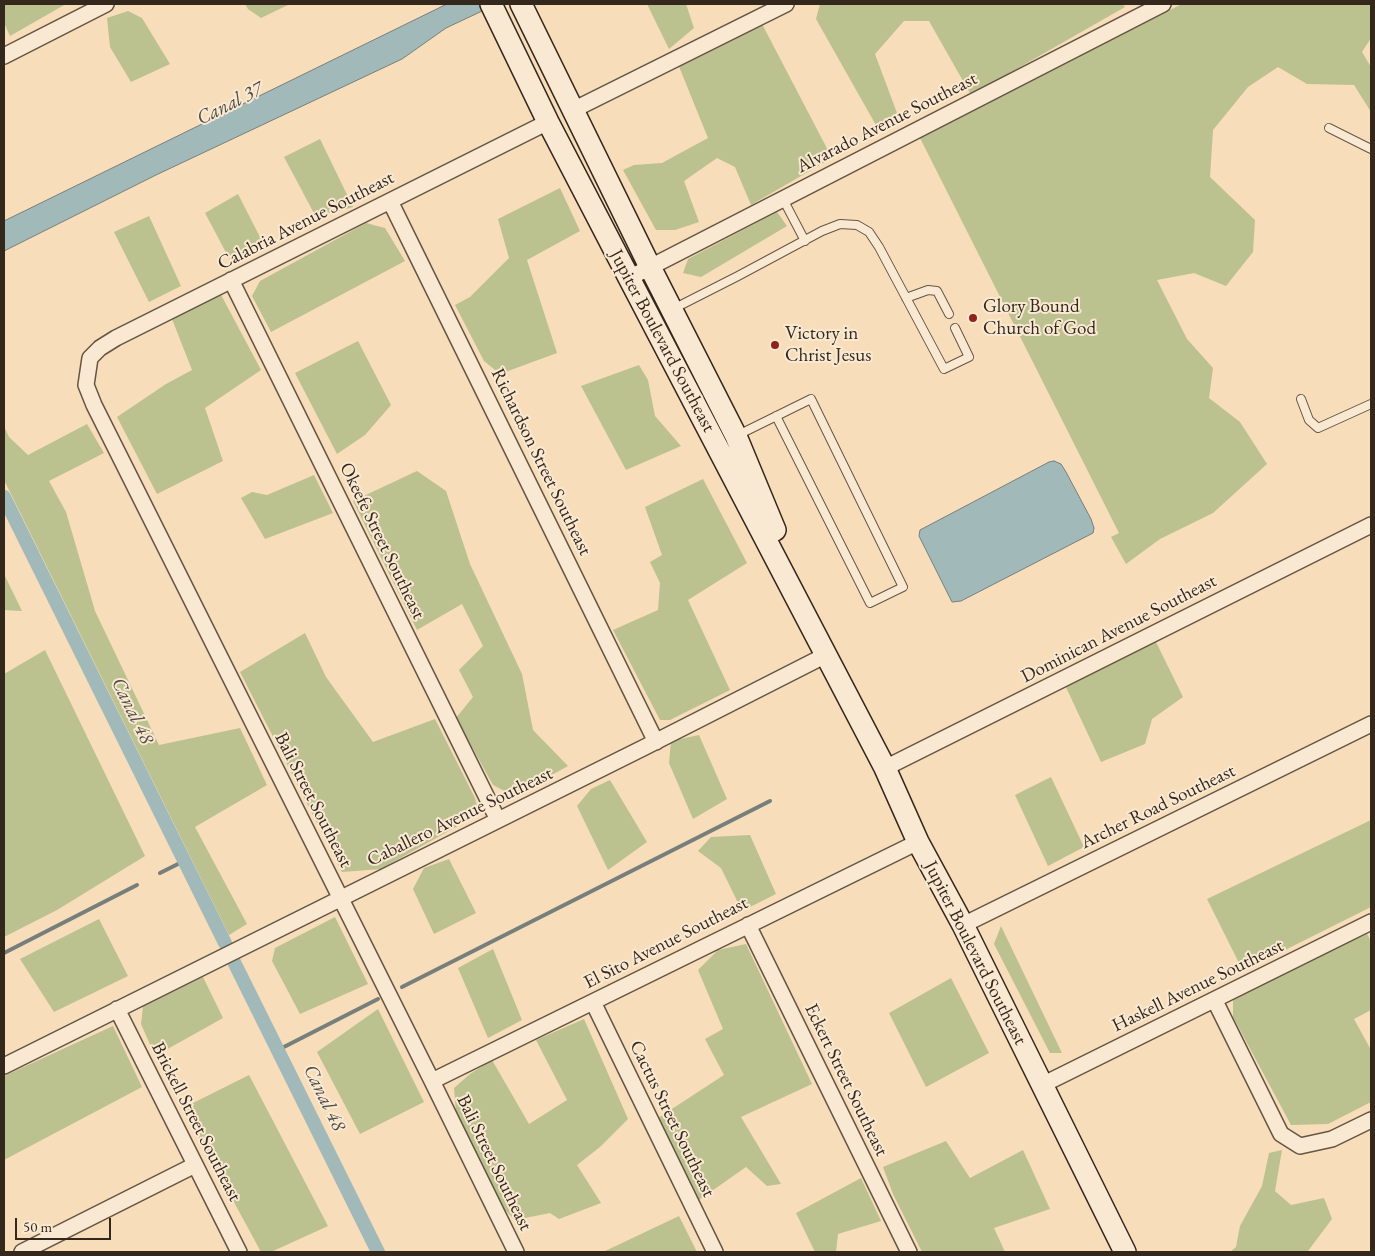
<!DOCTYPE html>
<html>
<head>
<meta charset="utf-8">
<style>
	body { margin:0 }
	#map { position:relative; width:1375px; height:1256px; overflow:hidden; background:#f7ddb9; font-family:"EB Garamond",serif }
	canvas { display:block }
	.frame { position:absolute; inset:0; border:5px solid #34281d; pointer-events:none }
	.scale { position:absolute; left:15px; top:1218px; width:96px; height:22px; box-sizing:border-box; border:2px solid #34281d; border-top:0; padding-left:6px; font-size:15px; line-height:18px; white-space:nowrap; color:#34281d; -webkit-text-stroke:4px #fae9d2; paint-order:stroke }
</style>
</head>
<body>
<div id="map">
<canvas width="1375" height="1256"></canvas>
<div class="frame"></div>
<div class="scale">50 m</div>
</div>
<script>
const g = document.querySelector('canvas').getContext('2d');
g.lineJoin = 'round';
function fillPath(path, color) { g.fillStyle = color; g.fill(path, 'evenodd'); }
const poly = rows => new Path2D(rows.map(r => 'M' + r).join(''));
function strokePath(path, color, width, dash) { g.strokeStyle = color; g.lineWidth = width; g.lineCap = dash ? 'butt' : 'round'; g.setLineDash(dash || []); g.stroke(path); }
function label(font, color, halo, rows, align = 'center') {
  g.font = font + ' "EB Garamond",serif'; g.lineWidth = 4; g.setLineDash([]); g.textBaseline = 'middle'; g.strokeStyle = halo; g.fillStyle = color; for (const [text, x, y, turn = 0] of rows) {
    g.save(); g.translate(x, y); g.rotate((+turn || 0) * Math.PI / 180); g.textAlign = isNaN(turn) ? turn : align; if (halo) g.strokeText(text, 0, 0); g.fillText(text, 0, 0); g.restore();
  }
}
fillPath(poly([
	[4,4,66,4,10,36,4,23],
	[245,4,290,4,261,18,248,9],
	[647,4,686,4,694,28,669,49],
	[820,4,1123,4,1125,7,971,95,929,21,904,21,875,54,897,113,877,127,816,19],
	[1182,4,1371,4,1371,38,1362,52,1371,67,1371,112,1354,85,1307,84,1278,67,1248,87,1213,130,1210,177,1255,220,1253,252,1226,286,1194,273,1157,280,1187,339,1213,368,1209,398,1240,422,1267,464,1213,513,1160,539,1126,564,1111,537,1119,533,920,138,928,130],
	[128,11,142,18,170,64,131,82,110,47,107,18],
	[761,22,832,158,751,205,735,167,717,158,684,181,699,222,675,230,656,230,623,170,634,165,662,163,708,138,678,64],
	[320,139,353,207,316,217,284,157],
	[560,188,580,231,527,260,557,353,500,374,484,361,455,305,470,297,509,258,498,219],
	[238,194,263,243,230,260,205,213],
	[777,212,787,226,701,277,683,273,688,259],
	[149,216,181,286,149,302,114,232],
	[366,223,385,228,405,261,271,332,252,296,260,281],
	[219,291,261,370,205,408,223,461,157,494,117,417,166,384,192,370,172,319],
	[358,341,391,405,365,435,337,454,295,373],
	[639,365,648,380,655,416,681,446,626,470,581,386],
	[87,424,104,453,49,481,66,512,95,611,159,745,240,728,267,785,195,827,247,924,229,935,4,480,4,426,9,437,28,455],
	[417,471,446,491,470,564,522,674,533,730,568,766,514,796,493,785,456,718,473,697,459,670,483,646,462,604,417,630,353,501],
	[314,475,333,513,265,539,241,498,252,492,267,495],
	[703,479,747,563,688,600,730,690,670,720,660,720,613,630,658,610,660,583,650,562,662,555,645,507],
	[4,574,22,611,4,610],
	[305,633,326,677,373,742,435,719,475,798,479,814,381,869,342,872,240,672],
	[1155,640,1183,697,1152,719,1145,744,1101,762,1064,683],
	[45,650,145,856,57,910,4,937,4,674],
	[699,735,727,799,693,819,669,763,671,741],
	[1051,777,1084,847,1048,866,1015,795],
	[610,780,647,842,608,870,577,806,591,789],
	[1371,820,1371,907,1243,971,1207,899],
	[750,835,776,894,742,911,721,868,698,851,711,837],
	[449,859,476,913,434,934,413,889,424,868],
	[335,917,368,984,300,1014,272,961,275,948],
	[99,919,128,976,54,1012,20,959],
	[1001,926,1062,1053,1050,1053,994,944],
	[1367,934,1371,941,1371,1010,1354,1019,1371,1050,1371,1102,1328,1124,1291,1125,1233,1017,1233,996],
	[746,944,812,1084,741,1117,781,1184,767,1186,746,1167,699,1200,658,1118,724,1075,705,1039,723,1029,698,970,718,950],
	[493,949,522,1020,488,1038,458,968],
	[203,977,223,1018,155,1056,141,1024,143,1006],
	[951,978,989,1053,926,1087,889,1013],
	[378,1009,424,1102,360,1134,317,1052],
	[584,1019,628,1119,600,1147,577,1165,601,1203,559,1219,550,1213,515,1220,499,1204,456,1113,454,1088,470,1074,492,1060,529,1124,567,1100,536,1040],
	[113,1026,142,1087,4,1160,4,1076],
	[249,1075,328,1226,271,1252,261,1252,183,1108],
	[946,1141,970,1178,1023,1150,1050,1209,994,1228,1005,1252,922,1252,893,1194,883,1167],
	[1282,1150,1275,1191,1291,1205,1324,1198,1332,1219,1308,1251,1305,1252,1230,1252,1236,1247,1240,1226,1262,1186,1269,1153],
	[861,1178,881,1221,838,1234,836,1252,815,1252,796,1213],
	[679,1216,697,1252,603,1252]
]), '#bcc190');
const water = poly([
	[447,4,497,4,446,28,402,59,156,175,4,251,4,221,447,4],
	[1054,461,1061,464,1066,472,1091,519,1094,528,1093,533,961,601,952,602,919,536,920,530,1049,462,1054,461]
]);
fillPath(water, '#a2b9ba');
strokePath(water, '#767f7b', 1);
strokePath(poly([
	[160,873,184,861],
	[4,953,137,885],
	[402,987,770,801],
	[278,1050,378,999]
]), '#767f7b', 4);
strokePath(poly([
	[4,497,225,943],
	[234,962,378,1252]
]), '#a2b9ba', 14);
const lane = poly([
	[1329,128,1371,149],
	[783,199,805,241],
	[906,298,928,290,937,291,949,314],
	[673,309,738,276,822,231,840,224,857,225,869,232,879,247,944,369,969,357,955,328],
	[1301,399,1309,420,1318,428,1371,404],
	[736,436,811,399,903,587,870,603,776,416]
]);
const street = poly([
	[4,56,106,4],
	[573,110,786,4],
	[390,201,656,742],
	[629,278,1163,4],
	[231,280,498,820],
	[885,768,1371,525],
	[748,925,909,1252],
	[963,925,1371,724],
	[1215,1001,1281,1134,1300,1146,1332,1139,1371,1120],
	[593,1002,715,1252],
	[117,1009,239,1252],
	[4,1066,643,748,826,655],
	[432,1081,918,842],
	[1042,1085,1371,922],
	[22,1252,195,1165],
	[516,1252,432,1081,94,405,86,385,90,358,100,348,116,338,548,122]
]);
const secondary = poly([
	[491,4,548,122,616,253,885,768,918,842,963,925,1125,1252],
	[521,4,650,267,736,436,775,530]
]);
strokePath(lane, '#655544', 10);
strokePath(street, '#655544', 18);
strokePath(secondary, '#34281d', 24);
strokePath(lane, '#fae9d2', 8);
strokePath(street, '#fae9d2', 15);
strokePath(secondary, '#fae9d2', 21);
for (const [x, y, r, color] of [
	[973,318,5,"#8f2418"],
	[775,345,5,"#8f2418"]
]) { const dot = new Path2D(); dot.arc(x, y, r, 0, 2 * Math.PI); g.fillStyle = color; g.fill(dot); strokePath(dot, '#fae9d2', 2); }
label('19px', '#34281d', '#fae9d2', [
	["Alvarado Avenue Southeast",887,123,-27],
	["Calabria Avenue Southeast",306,221,-27],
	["Jupiter Boulevard Southeast",662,341,62],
	["Richardson Street Southeast",541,462,64],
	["Okeefe Street Southeast",382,541,64],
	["Dominican Avenue Southeast",1119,629,-27],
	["Bali Street Southeast",313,800,63],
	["Archer Road Southeast",1158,807,-26],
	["Caballero Avenue Southeast",460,817,-26],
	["El Sito Avenue Southeast",666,943,-27],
	["Jupiter Boulevard Southeast",975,953,63],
	["Haskell Avenue Southeast",1198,986,-26],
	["Eckert Street Southeast",846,1080,64],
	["Cactus Street Southeast",672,1119,64],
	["Brickell Street Southeast",196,1122,63],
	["Bali Street Southeast",494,1163,64]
]);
label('19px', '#34281d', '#fae9d2', [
	["Glory Bound",983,307],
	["Church of God",983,329],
	["Victory in",785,334],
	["Christ Jesus",785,356]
], 'left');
label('italic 20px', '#504c44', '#fae9d2', [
	["Canal 37",230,104,-27],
	["Canal 48",132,711,64],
	["Canal 48",324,1098,64]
]);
</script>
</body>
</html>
